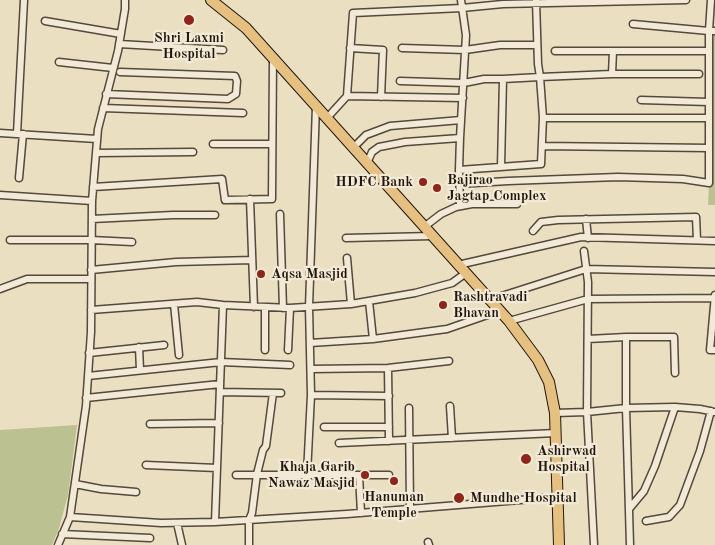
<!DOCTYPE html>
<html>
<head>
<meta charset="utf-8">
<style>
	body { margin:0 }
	canvas { display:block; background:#ebdfc2 }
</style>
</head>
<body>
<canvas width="715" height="545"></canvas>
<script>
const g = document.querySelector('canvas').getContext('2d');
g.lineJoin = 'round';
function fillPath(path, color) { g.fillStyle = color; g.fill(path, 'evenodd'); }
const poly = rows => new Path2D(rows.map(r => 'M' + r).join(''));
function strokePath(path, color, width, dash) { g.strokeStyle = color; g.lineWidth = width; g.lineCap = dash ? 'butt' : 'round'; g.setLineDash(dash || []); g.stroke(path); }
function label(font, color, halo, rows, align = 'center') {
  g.font = font + ' "Old Standard TT",serif'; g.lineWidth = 4.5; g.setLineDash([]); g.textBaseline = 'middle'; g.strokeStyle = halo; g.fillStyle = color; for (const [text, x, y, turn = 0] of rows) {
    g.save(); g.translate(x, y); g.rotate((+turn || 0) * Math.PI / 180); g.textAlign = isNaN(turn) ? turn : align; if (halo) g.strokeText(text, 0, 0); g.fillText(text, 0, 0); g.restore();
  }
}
fillPath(poly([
	[709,31,715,31,715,205,708,205,709,183],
	[77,425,68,495,59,528,52,545,0,545,0,430]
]), '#bbc190');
const minor = poly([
	[45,21,121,34],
	[633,24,709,31,711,0],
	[119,44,223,50],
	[350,48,383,50,381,97],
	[402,48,465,50,500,45,537,45],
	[555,51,709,51],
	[59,62,113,68],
	[612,74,699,74],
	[400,81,464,83,484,79,503,79,540,77,538,64,536,1],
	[106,94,228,99,236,94,237,81,235,76,120,72],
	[463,98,347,96,353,13,462,8,503,4,686,0],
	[641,100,709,102],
	[103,108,243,113],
	[327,118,347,96],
	[543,118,709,118],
	[0,133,97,139],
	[17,134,24,0],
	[213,144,272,144],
	[542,146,709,148],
	[353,148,366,135,390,126,461,120],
	[96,153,193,152],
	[367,163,372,152,379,147,405,142,460,138],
	[501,167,503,79],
	[459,170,541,164,543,118,540,77,612,74,613,51],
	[19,178,23,134],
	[459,184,508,181,618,177,683,179,709,183,709,31,715,31],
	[93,187,222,179,225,200,272,199,273,58],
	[0,195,92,201],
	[250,199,254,307],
	[460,206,459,170,460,138,466,35,461,0],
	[280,214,283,308],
	[92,219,173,215,215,215],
	[586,219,588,238],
	[424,227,441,214,456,207,472,204,517,204],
	[533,231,541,222,558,220,696,217,697,240],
	[346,238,432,236],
	[10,240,91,240,132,242],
	[584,251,588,282,587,412,594,545],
	[347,258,351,304],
	[458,265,581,237,715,241],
	[91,270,176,262,252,260],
	[0,289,27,279,91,279],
	[715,295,710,350,715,350],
	[489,300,586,269,715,272],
	[369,301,373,339],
	[174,304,179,355],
	[91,310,197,302,223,305,290,308,351,304,415,293,452,283,466,273],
	[509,321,588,299,715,298],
	[588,339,626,337],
	[310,343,373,339,447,329,499,311],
	[139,347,140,370],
	[265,350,265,307],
	[288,350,290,308],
	[89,353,164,345],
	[388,368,389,441],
	[311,369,388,368,449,361],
	[88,376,221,362,290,365],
	[220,392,281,393],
	[311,395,389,396],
	[86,398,220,384],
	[450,406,452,438],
	[409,408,410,509],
	[555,413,587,412,626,408,675,407,700,409,715,412],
	[150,424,219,423],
	[324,427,389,427],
	[339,443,556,433],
	[146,465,217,468],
	[307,474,311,395,309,307,316,106],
	[236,475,389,475],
	[359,475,361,513],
	[75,484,101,489,136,492],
	[629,509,644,491,655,466,675,407],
	[70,517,161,523,215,522,347,514,557,497],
	[646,521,669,517,680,505,700,451,711,411],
	[215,522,223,305],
	[177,523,182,545],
	[62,534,150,538],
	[428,542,429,545],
	[58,545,70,517,86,406,91,332,92,201,98,129,118,51,125,9,125,0],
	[249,545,249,520,252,513,257,474,263,450,266,446,273,393],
	[630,545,626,408,626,337,674,337,675,373]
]);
const trunk = poly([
	[211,0,246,28,509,321,538,360,549,382,555,413,559,545]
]);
strokePath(minor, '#54493a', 9);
strokePath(trunk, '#21170c', 12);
strokePath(minor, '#f2ead7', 6);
strokePath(trunk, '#e6c081', 10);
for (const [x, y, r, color] of [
	[189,20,6,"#8f2418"],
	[423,182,5,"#8f2418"],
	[437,188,5,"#8f2418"],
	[261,274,5,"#8f2418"],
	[443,305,5,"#8f2418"],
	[526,459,6,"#8f2418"],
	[365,475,5,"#8f2418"],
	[394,481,5,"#8f2418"],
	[459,498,6,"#8f2418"]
]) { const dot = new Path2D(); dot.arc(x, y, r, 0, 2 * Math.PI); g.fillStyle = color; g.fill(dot); strokePath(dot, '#f2ead7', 2); }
label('bold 14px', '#21170c', '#f2ead7', [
	["Shri Laxmi",189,38,"center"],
	["Hospital",189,54,"center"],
	["Bajirao",447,180],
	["Jagtap Complex",447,196],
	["HDFC Bank",413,182,"right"],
	["Aqsa Masjid",271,274],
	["Rashtravadi",453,297],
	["Bhavan",453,313],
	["Ashirwad",537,451],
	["Hospital",537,467],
	["Khaja Garib",355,467,"right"],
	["Nawaz Masjid",355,483,"right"],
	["Hanuman",394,497,"center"],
	["Temple",394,513,"center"],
	["Mundhe Hospital",470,498]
], 'left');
</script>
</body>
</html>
